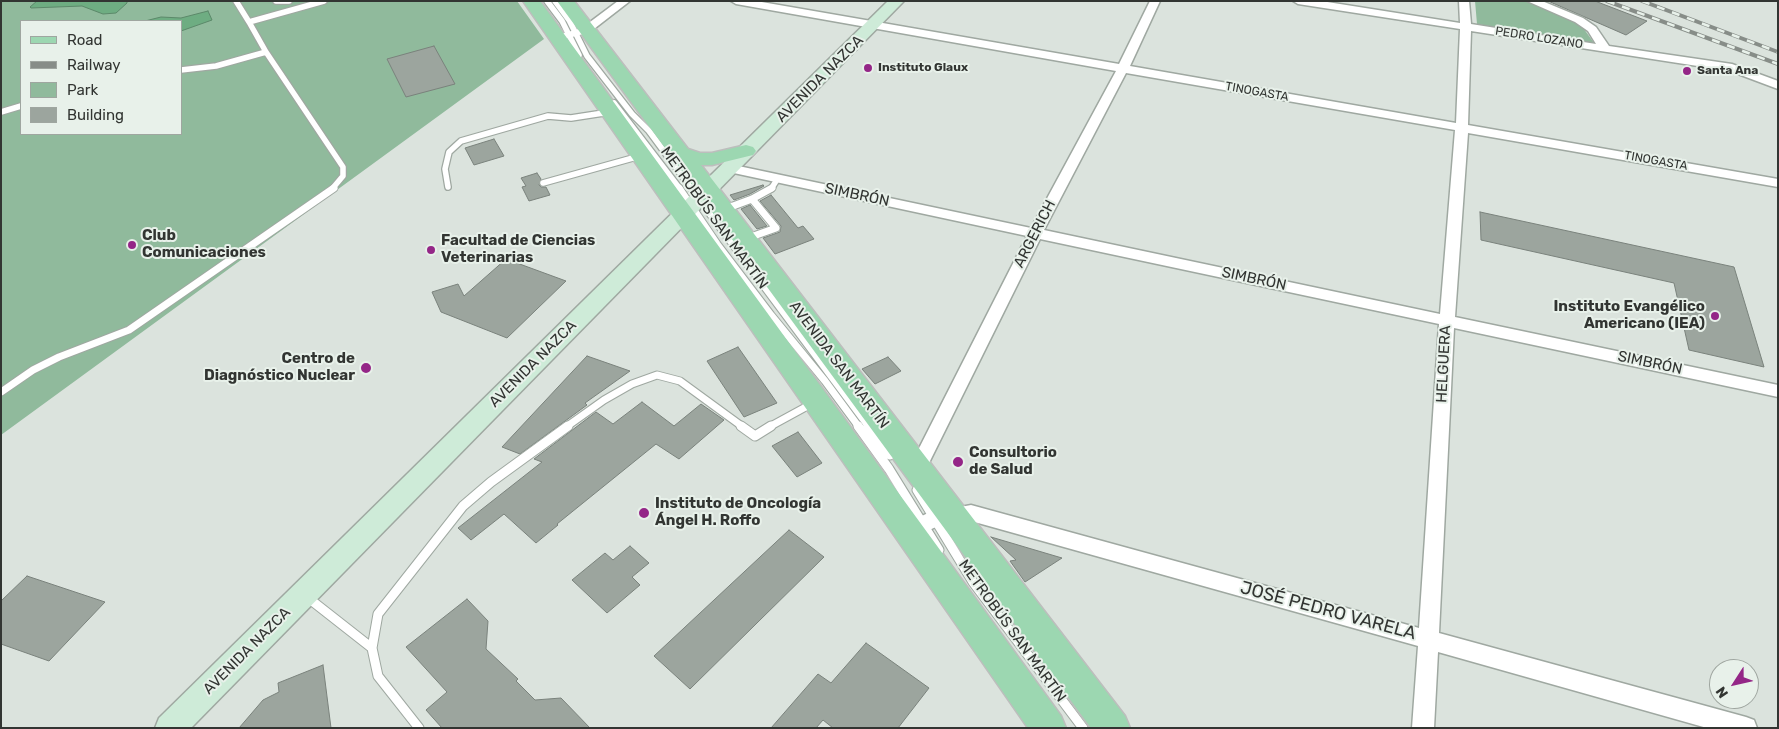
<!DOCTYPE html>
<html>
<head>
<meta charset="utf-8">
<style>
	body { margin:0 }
	#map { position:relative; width:1779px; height:729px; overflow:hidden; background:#dbe3dd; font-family:Rubik,sans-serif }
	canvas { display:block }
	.frame { position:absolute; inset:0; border:2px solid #323532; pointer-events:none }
	.legend { position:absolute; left:20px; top:20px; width:162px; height:115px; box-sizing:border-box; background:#e8f1ea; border:1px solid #9fa6a0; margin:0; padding:6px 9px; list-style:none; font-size:15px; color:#323532 }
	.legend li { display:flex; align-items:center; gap:10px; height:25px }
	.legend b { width:25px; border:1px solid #9fa6a0 }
	.north { position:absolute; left:1709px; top:659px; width:50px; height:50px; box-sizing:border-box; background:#e8f1ea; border:1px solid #9fa6a0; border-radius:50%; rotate:235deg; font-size:14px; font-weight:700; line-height:20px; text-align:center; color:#323532 }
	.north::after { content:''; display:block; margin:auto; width:18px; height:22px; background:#942687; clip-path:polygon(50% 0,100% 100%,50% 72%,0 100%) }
</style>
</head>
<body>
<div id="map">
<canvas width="1779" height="729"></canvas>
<div class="frame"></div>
<ul class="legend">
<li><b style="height:6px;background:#9cd7b1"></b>Road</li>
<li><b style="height:6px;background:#878d88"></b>Railway</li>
<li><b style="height:14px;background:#90ba9c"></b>Park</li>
<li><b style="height:14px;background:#9ca59e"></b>Building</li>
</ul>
<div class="north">N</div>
</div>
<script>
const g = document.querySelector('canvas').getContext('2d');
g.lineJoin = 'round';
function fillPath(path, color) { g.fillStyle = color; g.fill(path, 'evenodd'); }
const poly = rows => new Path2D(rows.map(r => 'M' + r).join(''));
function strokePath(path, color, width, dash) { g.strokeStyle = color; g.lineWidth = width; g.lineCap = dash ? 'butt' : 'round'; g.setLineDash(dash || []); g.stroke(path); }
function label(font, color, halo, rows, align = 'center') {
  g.font = font + ' Rubik,sans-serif'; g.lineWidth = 4; g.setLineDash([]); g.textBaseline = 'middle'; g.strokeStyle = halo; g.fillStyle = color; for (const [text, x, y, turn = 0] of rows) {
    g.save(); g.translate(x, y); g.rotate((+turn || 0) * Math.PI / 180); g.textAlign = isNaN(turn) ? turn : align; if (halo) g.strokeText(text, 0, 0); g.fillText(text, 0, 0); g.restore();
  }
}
fillPath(poly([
	[1,1,517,1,544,39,1,435],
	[21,21,181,21,181,134,21,134],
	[1475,1,1526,1,1575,21,1584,29,1594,43,1477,24]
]), '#90ba9c');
const water = poly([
	[37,1,127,1,127,3,116,13,103,14,82,6,31,8,30,7,37,1],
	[208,11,212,20,181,31,181,21,145,21,161,17,181,18,208,11]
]);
fillPath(water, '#6ead82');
strokePath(water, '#5c896a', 1);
const building = poly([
	[1548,1,1595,1,1647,21,1626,35,1548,1],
	[434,46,455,84,406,97,387,59,434,46],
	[494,139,504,156,474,165,465,148,494,139],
	[537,173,541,179,539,185,541,187,546,187,550,195,529,201,522,187,526,186,521,178,537,173],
	[763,185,764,186,750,194,734,200,730,195,763,185],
	[771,195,798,228,803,226,814,239,775,254,763,238,780,232,781,226,760,201,771,195],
	[750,205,767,226,757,229,741,209,750,205],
	[1480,212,1734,267,1764,367,1689,350,1674,283,1481,240,1480,212],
	[506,259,566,281,507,338,441,312,432,292,458,284,464,296,506,259],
	[738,347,777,403,744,417,707,361,738,347],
	[587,356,630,371,585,403,587,405,520,454,502,447,587,356],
	[888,357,901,371,875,384,862,369,888,357],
	[642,402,674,426,701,404,724,420,679,459,656,444,557,524,558,525,536,543,504,514,471,540,458,528,542,462,534,459,596,412,613,424,642,402],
	[798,432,822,463,797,477,772,446,798,432],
	[789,530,824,557,690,689,654,656,789,530],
	[991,537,1062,558,1025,582,1010,561,1016,560,991,537],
	[630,546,649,563,632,577,640,585,607,613,572,580,605,553,613,560,630,546],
	[27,576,105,602,49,661,1,644,1,601,27,576],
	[467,599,488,621,486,649,518,679,516,681,535,700,561,698,590,728,442,728,426,710,447,692,406,647,467,599],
	[866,643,929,688,898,728,833,728,823,720,816,728,771,728,818,674,831,683,866,643],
	[323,665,331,728,239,728,263,700,279,692,278,683,323,665]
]);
fillPath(building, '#9ca59e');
strokePath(building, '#7a827c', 1);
const serviceFar2 = poly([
	[236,1,249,22],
	[276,1,289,1],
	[547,1,562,21,579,55],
	[555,1,569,20,587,56,632,114,649,131,692,189],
	[266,52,343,167,343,176,332,189],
	[181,70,216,66,266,52,249,22,324,1],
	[614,103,680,189],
	[1,112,21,106],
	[543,183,640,156],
	[448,187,445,169,449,152,461,141,548,116,571,118,610,112],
	[771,189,778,178]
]);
const serviceFar1 = poly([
	[679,188,717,244,771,315,825,381,859,427],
	[691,188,869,427],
	[725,209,752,199,772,188],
	[748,238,776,228,752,199],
	[1,392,33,370,59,357,129,330,334,188],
	[566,427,604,400,632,384,657,375,680,381,743,427],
	[769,427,813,403]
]);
const service = poly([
	[741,426,755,436,771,426],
	[858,426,889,469,939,550],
	[868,426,890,455],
	[917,490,973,582,1083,728],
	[307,597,372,648],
	[419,728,378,676,372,648,378,614,463,506,491,482,568,426]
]);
const minor = poly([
	[618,1,630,1,590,32,558,41,552,38,554,36,582,28,618,1],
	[731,1,756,1,1119,64,1150,1,1160,1,1130,66,1456,123,1460,29,1298,4,1293,1,1321,1,1460,23,1459,1,1469,1,1471,24,1596,44,1588,31,1575,22,1527,1,1542,1,1583,18,1596,27,1609,46,1732,64,1778,81,1778,89,1730,71,1471,31,1468,125,1778,179,1778,187,1468,133,1455,317,1778,385,1778,397,1454,328,1439,633,1746,717,1754,720,1757,728,1707,728,1438,652,1434,728,1412,728,1418,646,971,521,938,526,910,539,903,537,901,531,903,525,928,513,971,505,1419,628,1439,324,1040,239,924,473,918,475,912,473,909,468,1027,236,729,172,722,168,729,164,1031,228,1116,71,736,4,731,1],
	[1126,73,1455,130,1440,314,1044,230,1126,73]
]);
const secondary = poly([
	[888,1,904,1,191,728,155,728,159,718,888,1]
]);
const primary = poly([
	[523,1,540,1,1061,716,1066,728,1028,728,523,1],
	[557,1,574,1,688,149,700,153,712,153,746,145,753,147,756,151,753,155,712,165,701,165,1125,716,1130,728,1091,728,557,1]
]);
strokePath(serviceFar2, '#9fa8a1', 8);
strokePath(serviceFar1, '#9fa8a1', 9);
strokePath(service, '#9fa8a1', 11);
strokePath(minor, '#9fa8a1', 3);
strokePath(secondary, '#9fa8a1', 3);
strokePath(primary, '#bdbebd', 3);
strokePath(serviceFar2, '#fff', 5.5);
strokePath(serviceFar1, '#fff', 7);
strokePath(service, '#fff', 9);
fillPath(minor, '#fff');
fillPath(secondary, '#ceebd8');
fillPath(primary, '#9cd7b1');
const rail = poly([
	[1607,1,1778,64],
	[1642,1,1778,52]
]);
strokePath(rail, '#878d88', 4);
strokePath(rail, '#e8f1ea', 2.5, [8]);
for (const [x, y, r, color] of [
	[868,68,5,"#942687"],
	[1687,71,5,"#942687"],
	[132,245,5,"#942687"],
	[431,250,5,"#942687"],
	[1715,316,5,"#942687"],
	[366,368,6,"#942687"],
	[958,462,6,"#942687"],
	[644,513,6,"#942687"]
]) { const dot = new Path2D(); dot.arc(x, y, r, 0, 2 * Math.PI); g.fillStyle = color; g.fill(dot); strokePath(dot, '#e8f1ea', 2); }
label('12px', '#323532', '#e8f1ea', [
	["PEDRO LOZANO",1539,38,9],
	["TINOGASTA",1257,92,10],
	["TINOGASTA",1656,161,10]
]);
label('bold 12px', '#323532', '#e8f1ea', [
	["Instituto Glaux",878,68],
	["Santa Ana",1697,71]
], 'left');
label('15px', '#323532', '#e8f1ea', [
	["AVENIDA NAZCA",820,79,-45],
	["SIMBRÓN",857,195,12],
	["METROBÚS SAN MARTÍN",714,218,54],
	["ARGERICH",1035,234,-63],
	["SIMBRÓN",1254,279,12],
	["SIMBRÓN",1650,363,12],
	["AVENIDA NAZCA",533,364,-45],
	["HELGUERA",1444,364,-87],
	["AVENIDA SAN MARTÍN",839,365,53],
	["METROBÚS SAN MARTÍN",1012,631,54],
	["AVENIDA NAZCA",247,651,-45]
]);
label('bold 15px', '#323532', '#e8f1ea', [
	["Club",142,236],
	["Comunicaciones",142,253],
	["Facultad de Ciencias",441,241],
	["Veterinarias",441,258],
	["Instituto Evangélico",1705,307,"right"],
	["Americano (IEA)",1705,324,"right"],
	["Centro de",355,359,"right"],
	["Diagnóstico Nuclear",355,376,"right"],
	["Consultorio",969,453],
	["de Salud",969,470],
	["Instituto de Oncología",655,504],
	["Ángel H. Roffo",655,521]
], 'left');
label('18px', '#323532', '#e8f1ea', [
	["JOSÉ PEDRO VARELA",1328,611,15]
]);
</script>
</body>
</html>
